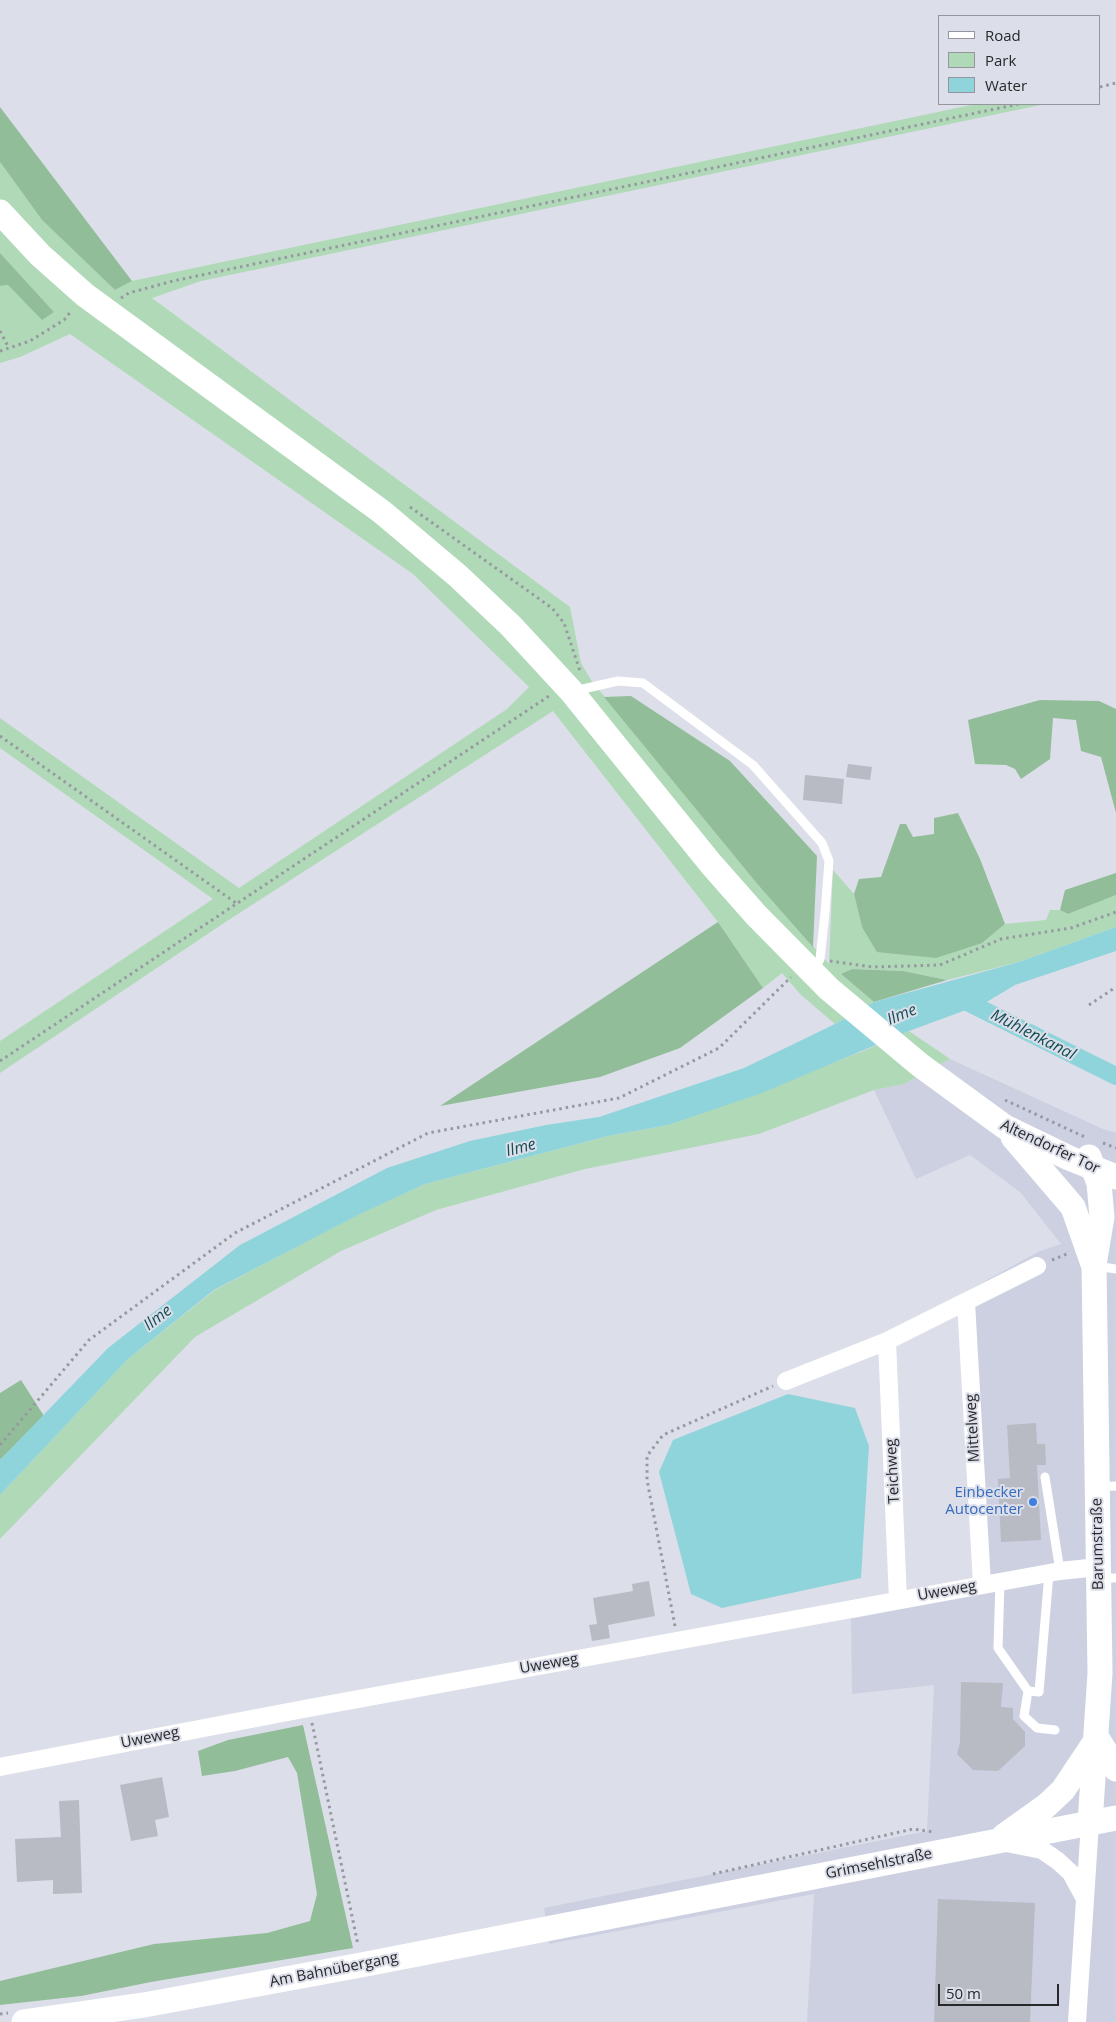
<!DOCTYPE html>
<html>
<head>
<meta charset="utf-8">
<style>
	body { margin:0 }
	#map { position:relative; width:1116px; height:2022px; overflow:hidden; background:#dcdee9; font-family:"Open Sans",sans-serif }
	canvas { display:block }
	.legend { position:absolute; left:938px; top:15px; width:162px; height:90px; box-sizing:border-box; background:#dcdee9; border:1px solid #94959d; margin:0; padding:6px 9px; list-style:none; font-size:15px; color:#27282b }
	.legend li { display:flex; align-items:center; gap:10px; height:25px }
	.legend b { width:25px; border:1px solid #94959d }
	.scale { position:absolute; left:938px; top:1984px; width:121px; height:22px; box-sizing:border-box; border:2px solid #27282b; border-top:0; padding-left:6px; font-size:15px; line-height:18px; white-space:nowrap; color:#27282b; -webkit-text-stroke:4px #dcdee9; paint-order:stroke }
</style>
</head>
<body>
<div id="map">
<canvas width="1116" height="2022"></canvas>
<ul class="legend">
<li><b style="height:6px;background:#fff"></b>Road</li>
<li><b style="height:14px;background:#b0d9b7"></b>Park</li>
<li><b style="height:14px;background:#90d4db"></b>Water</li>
</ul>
<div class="scale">50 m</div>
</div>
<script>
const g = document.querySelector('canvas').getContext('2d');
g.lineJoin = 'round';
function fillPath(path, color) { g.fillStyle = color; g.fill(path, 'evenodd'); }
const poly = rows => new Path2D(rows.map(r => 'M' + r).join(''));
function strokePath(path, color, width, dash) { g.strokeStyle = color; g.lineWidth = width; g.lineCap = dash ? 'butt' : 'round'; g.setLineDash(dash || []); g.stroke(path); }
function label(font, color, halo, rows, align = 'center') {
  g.font = font + ' "Open Sans",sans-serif'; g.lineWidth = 4; g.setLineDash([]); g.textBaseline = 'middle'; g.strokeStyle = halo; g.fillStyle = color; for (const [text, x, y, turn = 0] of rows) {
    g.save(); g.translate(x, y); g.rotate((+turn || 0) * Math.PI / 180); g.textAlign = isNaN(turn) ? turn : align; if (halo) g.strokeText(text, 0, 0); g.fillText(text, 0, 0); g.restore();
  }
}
fillPath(poly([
	[950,1059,1103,1129,1116,1133,1116,2022,807,2022,814,1894,549,1944,544,1908,927,1831,934,1685,852,1694,851,1619,978,1594,967,1291,1040,1251,1061,1244,1020,1192,970,1155,916,1179,874,1090,904,1084]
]), '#cdd0e1');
fillPath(poly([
	[976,104,1045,104,201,281,152,298,570,607,581,663,591,680,759,886,829,964,833,870,854,894,862,927,982,943,1005,924,1046,920,1050,910,1060,910,1068,914,1116,895,1116,927,1019,962,947,980,903,971,852,969,841,974,874,1002,835,1024,801,995,782,973,763,988,718,922,553,711,227,921,0,1073,0,1041,213,899,0,748,0,718,239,888,507,709,529,687,413,574,70,334,20,357,0,363,0,286,8,285,42,319,54,312,0,253,0,162,42,220,115,290,132,281],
	[909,1031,950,1059,904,1084,874,1090,759,1134,585,1169,436,1210,341,1251,195,1337,0,1539,0,1495,128,1359,215,1290,355,1216,425,1184,608,1136,668,1125,861,1052]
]), '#b0d9b7');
fillPath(poly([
	[0,107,132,281,115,290,42,220,0,162],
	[0,253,54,312,42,320,8,285,0,286],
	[631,696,730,761,817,856,813,947,759,886,604,697],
	[1040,700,1099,701,1116,709,1116,813,1101,757,1081,751,1076,720,1053,718,1050,759,1021,779,1015,769,1006,765,975,764,968,720],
	[958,813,980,859,1005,924,982,943,936,958,877,952,862,927,854,894,859,879,881,877,900,824,906,824,913,837,934,834,934,818],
	[1116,873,1116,895,1068,914,1060,910,1065,890],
	[718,922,763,988,680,1048,600,1077,440,1106],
	[852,969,903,971,947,980,874,1002,841,974],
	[21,1380,44,1416,0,1460,0,1393],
	[303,1725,353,1948,151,1982,81,1996,0,2005,0,1981,154,1944,267,1933,310,1921,317,1894,297,1773,288,1757,235,1771,202,1776,198,1751,228,1740]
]), '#91bd99');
fillPath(poly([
	[1116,927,1116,951,1015,985,985,1003,909,1031,762,1093,668,1125,608,1136,425,1184,358,1215,214,1290,128,1359,0,1495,0,1460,108,1348,240,1245,387,1168,470,1141,546,1125,599,1117,744,1068,835,1024,874,1002,1019,962],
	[788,1394,855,1408,869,1446,861,1578,722,1608,691,1594,659,1472,673,1440]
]), '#90d4db');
strokePath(poly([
	[955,996,1116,1076]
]), '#90d4db', 18);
fillPath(poly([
	[848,764,872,767,870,780,846,777],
	[805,775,844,779,842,804,803,800],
	[1036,1423,1037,1444,1045,1444,1046,1465,1037,1465,1041,1540,1001,1542,998,1479,1010,1478,1007,1425],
	[649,1581,655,1616,608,1625,610,1638,592,1641,589,1625,597,1624,593,1598,633,1591,632,1584],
	[961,1682,1003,1683,1001,1707,1013,1708,1013,1719,1025,1732,1025,1746,998,1771,973,1770,957,1754,960,1743],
	[162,1777,169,1817,155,1820,158,1836,131,1841,120,1785],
	[79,1800,82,1893,53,1894,53,1880,17,1882,15,1839,61,1837,59,1801],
	[938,1899,1035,1903,1030,2022,934,2022]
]), '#b8bac4');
strokePath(poly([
	[1100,87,1116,83],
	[121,298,129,293,173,281,1019,104],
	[0,331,9,348],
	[0,351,30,341,64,320,72,310],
	[410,507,552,608,564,623,580,671],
	[0,736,236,903],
	[830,961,872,967,940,965,1001,939,1071,928,1116,912],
	[1089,1005,1116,987],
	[0,1061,549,696],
	[1005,1100,1085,1137],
	[1103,1143,1116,1148],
	[1052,1260,1069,1253],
	[0,1445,89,1340,235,1233,428,1133,619,1098,719,1048,791,977],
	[675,1626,647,1480,647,1456,663,1435,773,1386],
	[312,1723,358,1945],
	[713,1874,913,1829,934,1832],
	[0,2014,8,2013]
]), '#9799a1', 3, [2.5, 4]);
strokePath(poly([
	[574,691,618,681,643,683,753,765,822,843,829,861,825,913,820,959,814,970],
	[1096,1266,1116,1269],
	[1045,1477,1060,1571],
	[1099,1487,1116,1486],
	[1101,1578,1116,1578],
	[1000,1582,998,1648,1028,1691,1039,1692,1049,1573],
	[1028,1691,1024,1716,1037,1728,1055,1730]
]), '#fff', 9);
strokePath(poly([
	[966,1302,982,1585],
	[887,1341,898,1600],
	[786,1381,887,1341,1037,1266],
	[0,1767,309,1708,1060,1571,1098,1567],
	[1006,1843,1042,1850,1058,1861,1071,1873,1084,1897],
	[1077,2022,1090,1823]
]), '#fff', 18);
strokePath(poly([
	[0,212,40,255,85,295,382,512,458,576,511,626,571,691,711,864,756,915,829,989,920,1065,1005,1127,1069,1158,1116,1177],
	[1013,1137,1073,1207,1093,1264],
	[1089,1157,1099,1183,1102,1217,1094,1265,1100,1673,1090,1823],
	[1097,1738,1116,1769],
	[1004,1836,1046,1806,1063,1790,1095,1742],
	[24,2022,144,2005,361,1965,1116,1818]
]), '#fff', 25);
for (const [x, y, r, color] of [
	[1033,1502,5,"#3f7fe0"]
]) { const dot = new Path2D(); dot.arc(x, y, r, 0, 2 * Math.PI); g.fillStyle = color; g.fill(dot); strokePath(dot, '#dcdee9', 2); }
label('15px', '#27282b', '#dcdee9', [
	["Altendorfer Tor",1050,1147,25],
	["Mittelweg",973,1428,-93],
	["Teichweg",893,1471,-93],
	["Barumstraße",1098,1544,-91],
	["Uweweg",947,1591,-10],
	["Uweweg",549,1664,-10],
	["Uweweg",150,1738,-11],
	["Grimsehlstraße",879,1864,-11],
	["Am Bahnübergang",334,1970,-11]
]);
label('15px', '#366cbe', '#dcdee9', [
	["Einbecker",1023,1493],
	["Autocenter",1023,1510]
], 'right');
label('italic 16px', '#114d53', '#dcdee9', [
	["Ilme",902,1015,-23],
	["Mühlenkanal",1033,1035,27],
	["Ilme",521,1148,-15],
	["Ilme",158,1318,-38]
]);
</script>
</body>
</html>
